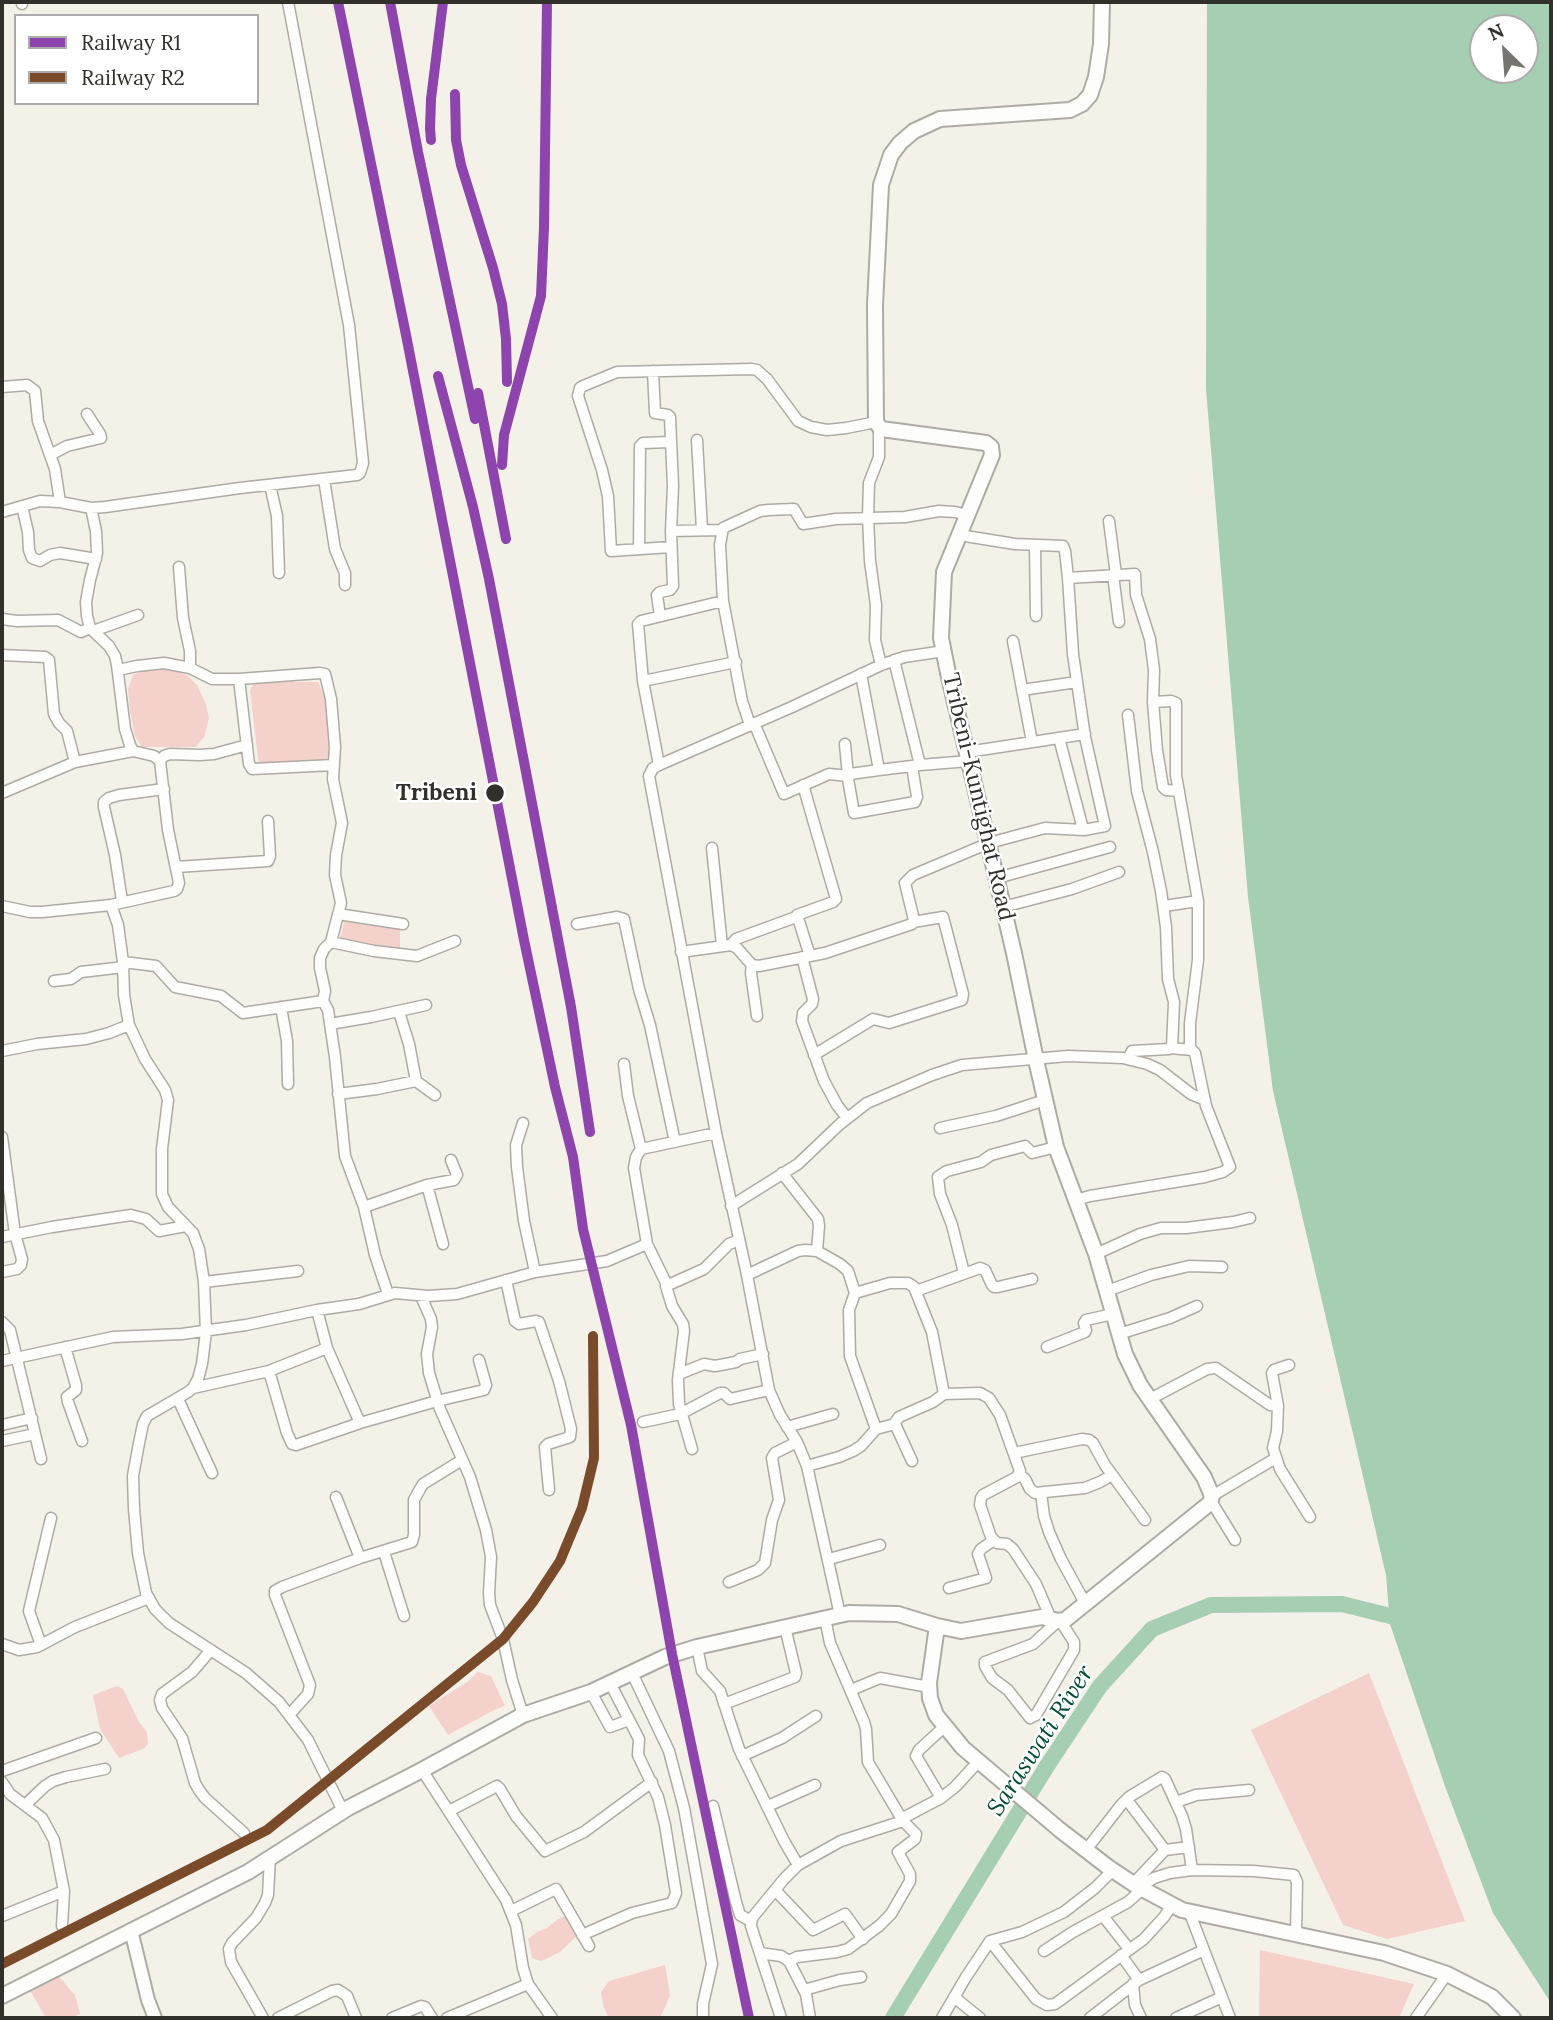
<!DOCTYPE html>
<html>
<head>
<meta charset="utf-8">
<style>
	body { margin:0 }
	#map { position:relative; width:1553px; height:2020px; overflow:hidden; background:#f4f1e9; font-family:Lora,serif }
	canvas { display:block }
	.frame { position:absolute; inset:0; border:4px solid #32302b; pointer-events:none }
	.legend { position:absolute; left:14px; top:14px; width:245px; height:91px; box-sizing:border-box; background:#fff; border:2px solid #adacaa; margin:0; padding:9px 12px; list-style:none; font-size:21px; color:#32302b }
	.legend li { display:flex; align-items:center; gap:14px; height:35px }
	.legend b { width:35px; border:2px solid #adacaa }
	.north { position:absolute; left:1469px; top:14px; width:70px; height:70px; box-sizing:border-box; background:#fff; border:2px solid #adacaa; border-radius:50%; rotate:335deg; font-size:19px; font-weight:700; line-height:28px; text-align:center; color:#32302b }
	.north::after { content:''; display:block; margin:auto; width:24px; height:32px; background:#76746e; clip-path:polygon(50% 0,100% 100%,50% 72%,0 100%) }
</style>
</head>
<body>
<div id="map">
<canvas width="1553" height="2020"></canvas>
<div class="frame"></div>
<ul class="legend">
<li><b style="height:9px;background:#8e44ad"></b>Railway R1</li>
<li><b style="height:9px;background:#7a4b2a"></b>Railway R2</li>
</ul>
<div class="north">N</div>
</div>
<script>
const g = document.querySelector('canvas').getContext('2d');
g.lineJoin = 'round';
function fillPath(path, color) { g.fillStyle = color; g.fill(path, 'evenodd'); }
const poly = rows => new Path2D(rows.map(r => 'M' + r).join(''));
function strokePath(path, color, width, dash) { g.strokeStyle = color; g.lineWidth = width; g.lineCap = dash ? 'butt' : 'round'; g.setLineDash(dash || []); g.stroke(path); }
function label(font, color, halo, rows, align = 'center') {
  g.font = font + ' Lora,serif'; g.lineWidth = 5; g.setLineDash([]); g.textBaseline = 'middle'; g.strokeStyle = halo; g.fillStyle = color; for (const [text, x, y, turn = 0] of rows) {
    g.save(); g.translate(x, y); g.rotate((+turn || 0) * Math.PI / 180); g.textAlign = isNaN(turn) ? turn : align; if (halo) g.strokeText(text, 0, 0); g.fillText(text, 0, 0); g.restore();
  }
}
fillPath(poly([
	[167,668,188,676,197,685,206,704,209,718,204,737,196,747,142,747,135,736,130,711,128,689,133,675,145,670],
	[255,682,318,682,328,706,332,727,330,766,259,766,250,690],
	[346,916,400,921,400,952,339,942],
	[478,1672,491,1676,505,1706,496,1709,448,1735,429,1706,467,1682],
	[1369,1673,1465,1921,1387,1939,1343,1925,1251,1730],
	[117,1686,123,1689,139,1722,147,1732,148,1743,145,1748,119,1758,100,1729,93,1695],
	[568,1915,580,1933,560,1952,548,1958,541,1961,532,1958,528,1939,537,1932,547,1928,558,1919],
	[1260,1950,1414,1984,1399,2018,1259,2018],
	[665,1965,670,1996,660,2018,609,2018,604,2008,601,1992,609,1981],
	[53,1970,75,1995,80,2014,70,2018,46,2018,29,1989]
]), '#f4d1cb');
fillPath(poly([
	[1207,2,1551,2,1551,2003,1493,1913,1446,1789,1390,1624,1386,1575,1273,1091,1248,897,1206,389],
	[1483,28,1525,28,1525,70,1483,70]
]), '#a6ceb3');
strokePath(poly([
	[893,2018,1047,1766,1100,1686,1152,1629,1211,1605,1342,1604,1410,1621]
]), '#a6ceb3', 16);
const minor = poly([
	[22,2,22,4],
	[653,371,655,413,668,415,670,417,673,486,671,531,673,586,670,590,660,592,657,595,660,616],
	[2,387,27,385,35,391,38,421,55,469,60,502],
	[879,428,879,457,869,483,868,517,870,561,876,605,875,640,881,665],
	[697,440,702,530],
	[50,455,67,446,101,438,100,434,87,414],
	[324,479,335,549,345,573,345,585],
	[270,485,277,516,279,573],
	[22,506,28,532,29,550,32,558,40,561,50,555,60,553,96,559],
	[91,508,96,531,97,553,90,580,86,602,87,616,90,628,109,646,115,656,117,665,125,729,130,745,133,751,154,756,160,761,168,830,179,883,177,889,174,891,111,905],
	[2,512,40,501,60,502,91,508,105,507,240,488,357,475,360,473,363,463,349,325,288,2],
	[1109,521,1116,575],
	[671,531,722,530],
	[959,535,1015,544,1063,546,1065,551,1068,578,1135,574,1136,595,1150,639,1154,670,1153,702,1157,750,1163,787,1166,790,1179,791],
	[1035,545,1036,616],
	[671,547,611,551,608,496,602,470,578,396,580,388,583,386,617,372,752,369,757,370,767,379,798,421,811,427,827,430,846,428,876,422],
	[639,549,640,446,643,443,670,442],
	[179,567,183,618,190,651,190,668],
	[1113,575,1119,622],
	[2,619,17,621,58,620,81,632,90,628],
	[93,631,138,615],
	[1013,641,1032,742],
	[2,655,45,657,49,660,54,714,59,723,67,731,75,762],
	[894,660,920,765],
	[118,670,137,666,164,663,190,668,212,679,239,679,320,673,325,674,331,699,335,747,333,779,342,823,336,855,335,875,341,903,331,942,324,949,320,958,320,968,325,991,323,1001],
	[861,674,879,770],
	[239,679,249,764,252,769,334,765],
	[643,681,736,662],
	[1022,690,1077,682],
	[1153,702,1171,701,1176,703,1176,775,1198,901,1198,960,1190,1023,1190,1050],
	[1128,715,1137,791,1153,852,1161,891,1166,927,1168,979,1174,1002,1172,1047,1169,1049,1132,1051,1128,1059],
	[754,723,784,794,829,774,848,776,845,744],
	[750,725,742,701,723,601,720,545,723,528,760,511,768,510,794,509,803,524,836,519,905,517,939,511,955,512,967,515],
	[1059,738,1083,829],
	[967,752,1085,734],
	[160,761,164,756,170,754,200,755,214,754,247,745],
	[659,765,643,681,638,624,641,621,723,601],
	[912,766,917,797,915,802,854,813,848,779,850,774,879,770,920,765,969,761],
	[803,785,836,899,833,902,797,915,810,956],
	[2,793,75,762,133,751],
	[712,848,722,946],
	[176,867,268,861,270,856,268,821],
	[997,878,1110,847],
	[122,901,115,855,104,807,104,802,109,798,119,795,164,789],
	[2,906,30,912,42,912,111,905,118,925,123,962,156,966,175,987,221,996,243,1013,323,1001,328,1010,335,1057,345,1156,364,1207,375,1255,388,1294],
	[1164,906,1198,901],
	[1003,907,1072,889,1119,872],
	[338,914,403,924],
	[577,924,617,917,624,919,639,989,650,1025,675,1142],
	[331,942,374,951,417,956,455,941],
	[731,945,736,939,796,917],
	[681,952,731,945,737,948,752,965,759,966,825,953,912,924,914,920,905,883,913,875,989,843,1045,828,1084,830,1105,826,1085,737,1073,654,1068,578],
	[802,957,813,999,812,1004,803,1013,802,1021,824,1081,837,1105,847,1118],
	[123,962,124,995,129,1025,145,1059,165,1090,168,1100,162,1149,162,1194,168,1207,193,1233,199,1249,204,1282,206,1332,202,1364,198,1379,193,1388,188,1392,147,1416,143,1424,139,1443,133,1476,134,1509,138,1553,146,1593,155,1609,169,1623,246,1673,279,1702,308,1740,343,1811],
	[752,965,751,973,757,1016],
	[54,981,71,979,81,972,124,967],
	[281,1007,287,1041,288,1084],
	[399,1012,409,1044,416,1081],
	[330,1024,371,1017,426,1005],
	[2,1051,37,1044,86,1039,109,1033,129,1025],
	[814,1055,873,1019,889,1023,962,1000,963,994,943,917,913,922],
	[624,1064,628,1096,641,1149,716,1133],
	[338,1094,377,1089,416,1081,435,1095],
	[523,1123,516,1145,517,1167,524,1221,535,1272],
	[940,1128,996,1116,1045,1100],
	[2,1137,15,1234,22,1259,21,1265,17,1269,2,1272],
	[641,1149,636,1157,634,1168,647,1244,667,1285],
	[782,1173,818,1219,819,1226,817,1251],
	[427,1185,443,1244],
	[1076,1200,1090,1196,1205,1177,1223,1172,1230,1167,1206,1106,1195,1053,1192,1050,1170,1048],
	[731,1206,798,1164,840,1124,867,1103,932,1075,962,1065,1068,1056,1123,1058,1147,1064,1160,1070,1191,1094,1205,1100],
	[364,1207,427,1185,454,1180,457,1175,451,1160],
	[2,1237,52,1227,131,1215,146,1219,159,1231,186,1226],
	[1096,1254,1140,1234,1161,1228,1186,1228,1233,1222,1250,1218],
	[964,1273,952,1225,940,1194,938,1177,947,1171,981,1162,991,1155,1025,1146,1032,1153,1056,1147],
	[747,1275,798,1251,805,1250,817,1251,840,1264,848,1271,855,1293,849,1310,850,1356,876,1429,861,1446,853,1451,839,1457,807,1466],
	[506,1280,515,1321,519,1324,536,1321,539,1322,559,1381,571,1429,570,1437,548,1444,545,1447,549,1490],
	[204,1282,298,1271],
	[916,1291,980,1268,985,1270,992,1285,994,1287,998,1287,1032,1279],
	[1107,1291,1151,1275,1189,1266,1222,1267],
	[855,1293,890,1283,908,1283,914,1287,932,1332,944,1394],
	[421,1296,431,1319,432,1327,427,1354,429,1373,440,1409,470,1477,486,1530,491,1557,489,1593,490,1605,503,1639,512,1680,523,1715],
	[317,1310,327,1348,360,1423],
	[2,1322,10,1330,41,1459],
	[1119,1334,1170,1318,1197,1306],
	[65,1347,76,1385,76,1390,67,1397,68,1402,82,1441],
	[1047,1347,1085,1332,1086,1330,1084,1323,1086,1320,1113,1314],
	[327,1348,269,1371,287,1433,292,1444,296,1445,360,1423,437,1401,484,1390,486,1385,479,1360],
	[2,1361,113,1337,182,1334,246,1325,317,1310,359,1304,395,1293,428,1296,457,1294,535,1272,607,1261,647,1244],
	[1289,1365,1274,1370,1272,1373,1278,1406,1277,1431,1273,1448,1280,1469,1310,1517],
	[679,1374,704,1364,715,1366,736,1362,740,1359,763,1354],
	[193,1388,269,1371],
	[178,1399,212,1473],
	[1150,1399,1207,1369,1216,1368,1270,1405,1278,1406],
	[643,1422,680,1414,720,1393,724,1393,730,1399,769,1390],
	[894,1424,899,1417,933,1402,944,1394,980,1393,989,1398,1000,1415,1020,1471,1017,1477,983,1495,981,1498,980,1505,991,1537,997,1543,1007,1544,1013,1549,1036,1584,1051,1619],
	[2,1425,32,1418],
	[787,1427,833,1414],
	[876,1429,895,1424,912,1461],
	[2,1441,35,1434],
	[692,1449,679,1404,678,1380,684,1331,683,1324,672,1306,666,1286,704,1269,729,1244,739,1240],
	[1014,1453,1082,1439,1089,1440,1093,1443,1105,1465,1145,1520],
	[1019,1474,1025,1479,1030,1489,1035,1493,1085,1488,1100,1482,1112,1475],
	[1041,1493,1044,1516,1049,1532,1061,1559,1085,1603],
	[1212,1496,1276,1458],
	[336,1497,360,1558],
	[1211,1501,1235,1540],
	[384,1552,404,1616],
	[829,1559,880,1545],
	[729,1582,758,1570,765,1563,772,1520,779,1500,772,1458,775,1453,797,1442],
	[949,1588,986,1578,978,1554,981,1549,994,1540],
	[840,1615,807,1466,797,1442,780,1415,769,1390,747,1275,716,1133,649,776,653,768,659,765,792,707,881,665,904,657,944,651],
	[1058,1621,1033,1644,985,1662,985,1666,992,1678,1008,1690,1030,1718,1036,1715,1074,1650,1074,1642,1061,1622],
	[2,1644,19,1650,37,1647,75,1627,149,1598],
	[41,1645,29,1611,51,1518],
	[697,1647,702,1671,720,1691,739,1749,784,1841,798,1865],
	[211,1650,192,1672,162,1694,160,1700,162,1708,182,1738,195,1783,199,1790,205,1798,244,1833],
	[632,1673,669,1751,684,1808,712,1964,703,2004,703,2018],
	[851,1690,880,1678,929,1687],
	[591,1692,610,1727,629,1720],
	[724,1704,795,1677,796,1673,785,1627],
	[290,1714,308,1694,310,1685,275,1595,275,1591,282,1587,360,1558,412,1542,414,1535,414,1500,420,1489,423,1484,462,1460],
	[742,1756,782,1738,816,1716],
	[422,1770,506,1900,516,1925,523,1968,528,1984,552,2018],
	[2,1771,96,1738],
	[2,1782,10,1794,42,1818,54,1840,64,1891,62,1926],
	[941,1798,916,1756,919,1750,945,1726],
	[1127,1800,1165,1850],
	[1176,1802,1196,1795,1249,1790],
	[25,1805,45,1786,53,1781,66,1777,105,1769],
	[713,1806,736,1902,740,1915,751,1921],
	[768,1806,815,1785],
	[449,1811,497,1786,500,1789,516,1816,545,1851,584,1832,652,1782],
	[903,1818,941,1798,955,1787,978,1762],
	[1086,1850,1121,1805,1129,1797,1162,1777,1165,1779,1182,1816,1186,1829,1192,1870],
	[1133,1884,1165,1850,1189,1847],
	[775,1890,813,1930,845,1914,863,1939],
	[511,1911,556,1889,589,1946],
	[1189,1911,1230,2018],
	[2,1916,64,1891],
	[1103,1916,1129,1949],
	[582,1935,632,1913,672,1903,676,1893,665,1825,658,1797,638,1755,639,1739,610,1683],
	[990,1941,1036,1999,1047,2005,1055,2004,1144,1939,1164,1917,1172,1905],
	[1044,1951,1073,1932,1128,1902,1138,1893,1140,1887,1154,1878,1170,1873,1192,1870,1254,1871,1294,1875,1297,1882,1296,1935],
	[760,1953,781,1956,789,1961,806,1994,810,2018],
	[1121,1955,1139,1980],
	[789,1961,797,1957,837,1952,848,1949,879,1926,891,1914,910,1881,910,1874,898,1852,915,1839,916,1834,903,1821],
	[1133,1984,1135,2005,1141,2018],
	[804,1990,840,1980,861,1977],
	[954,1997,980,2018],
	[263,2018,231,1962,229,1949,232,1943,256,1918,265,1903,268,1895,270,1858],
	[278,2018,332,1991,338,1990,347,1996,356,2018],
	[392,2018,421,2006,425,2007,432,2018],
	[447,2018,528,1984],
	[781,2018,751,1926,752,1918,784,1879,798,1865,841,1841,903,1821,868,1762,866,1729,864,1722,830,1643,825,1618],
	[942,2018,966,1977,990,1941,1022,1932,1064,1912,1095,1888,1113,1870],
	[1090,2018,1139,1980,1204,1950],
	[1176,2018,1222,1997],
	[1416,2018,1447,1974]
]);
const tertiary = poly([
	[131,1930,148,2000,155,2018]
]);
const secondary = poly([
	[937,1626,961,1631,1042,1617,1058,1621,1065,1620,1210,1503,1212,1496,1204,1477,1140,1385,1125,1354,1096,1254,1056,1147,1036,1060,1014,953,948,673,941,638,944,572,992,455,991,447,986,443,881,429,876,422,875,305,881,185,891,155,900,143,914,131,940,119,1070,110,1082,104,1090,95,1096,77,1101,44,1102,2],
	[2,1996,248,1872,348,1808,422,1770,523,1715,591,1692,665,1657,697,1647,849,1613,898,1614,937,1626,929,1683,930,1698,936,1715,963,1748,1060,1830,1108,1867,1135,1885,1182,1910,1384,1953,1447,1974,1492,1997,1513,2018]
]);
strokePath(minor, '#aeaba5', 13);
strokePath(tertiary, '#aeaba5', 16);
strokePath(secondary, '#aeaba5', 18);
strokePath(minor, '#fdfdfc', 10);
strokePath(tertiary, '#fdfdfc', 12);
strokePath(secondary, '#fdfdfc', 14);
strokePath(poly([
	[338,2,406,335,524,940,555,1087,573,1157,583,1229,631,1425,672,1654,749,2018],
	[390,2,418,152,475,419],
	[455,94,456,140,461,165,493,268,502,304,506,339,507,382],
	[431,140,430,129,431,99,443,2],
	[438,376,473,507,489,579,571,1007,590,1132],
	[478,393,506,539],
	[502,465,504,435,541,296,544,227,547,2]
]), '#8e44ad', 10);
strokePath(poly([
	[2,1964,267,1830,503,1639,533,1602,560,1561,582,1508,594,1458,593,1336]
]), '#7a4b2a', 10);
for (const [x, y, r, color] of [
	[495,793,10,"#32302b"]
]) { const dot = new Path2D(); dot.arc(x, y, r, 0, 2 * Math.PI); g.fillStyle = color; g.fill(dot); strokePath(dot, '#fff', 2.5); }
label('bold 23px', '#32302b', '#fff', [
	["Tribeni",477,793]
], 'right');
label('23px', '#32302b', '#fff', [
	["Tribeni-Kuntighat Road",978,797,77]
]);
label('italic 24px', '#004d2d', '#fff', [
	["Saraswati River",1041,1741,-57]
]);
</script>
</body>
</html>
